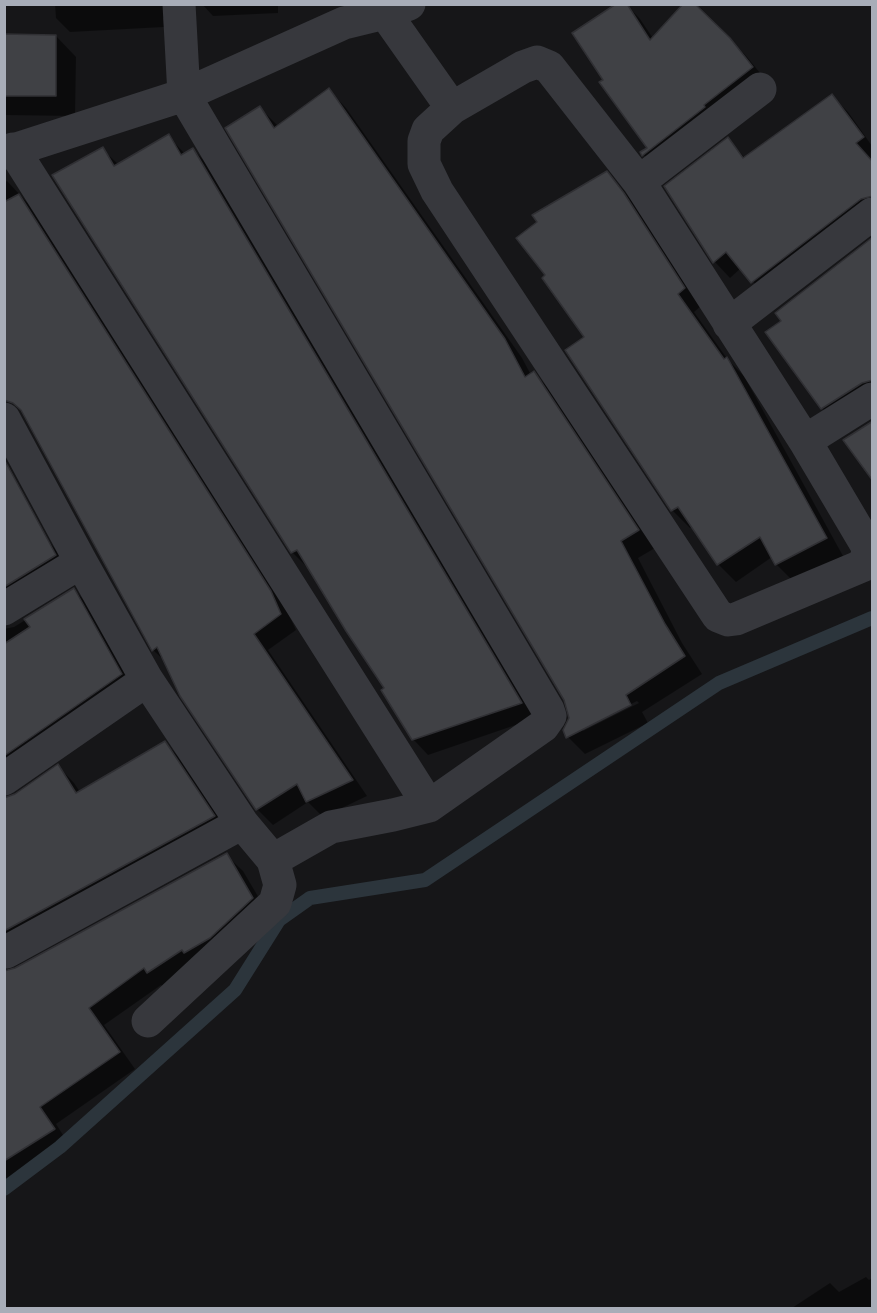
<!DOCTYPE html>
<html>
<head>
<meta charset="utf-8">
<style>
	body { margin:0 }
	#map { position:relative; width:877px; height:1313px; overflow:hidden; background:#161618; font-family:Cabin,sans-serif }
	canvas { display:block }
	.frame { position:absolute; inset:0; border:6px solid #a8adb8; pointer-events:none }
</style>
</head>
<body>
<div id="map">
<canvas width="877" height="1313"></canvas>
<div class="frame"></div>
</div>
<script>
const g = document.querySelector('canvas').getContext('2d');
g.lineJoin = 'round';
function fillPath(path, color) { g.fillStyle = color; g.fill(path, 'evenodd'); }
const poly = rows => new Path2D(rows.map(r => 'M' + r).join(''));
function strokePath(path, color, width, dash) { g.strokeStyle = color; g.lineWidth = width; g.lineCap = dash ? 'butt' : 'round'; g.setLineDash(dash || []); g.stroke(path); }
fillPath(poly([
	[55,4,181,4,174,18,163,18,164,27,70,32,56,18],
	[202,4,278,4,278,13,213,16],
	[626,4,640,19,691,95,730,39,747,57,769,84,660,172,642,153,649,148,605,80],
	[4,36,56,36,76,57,75,116,4,115],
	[329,90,346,108,522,358,531,375,533,373,551,390,655,548,638,558,682,643,702,674,642,712,648,723,585,754,568,737,570,718,566,700,260,108,278,126],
	[637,701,639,703,583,731,583,728],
	[832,96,848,112,872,146,872,158,870,159,872,162,872,217,768,298,741,268,730,278,715,262,666,187,728,139,745,158],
	[168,136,185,154,193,149,208,165,536,718,428,755,413,739,386,689,309,567,308,568,292,552,54,176,102,149,118,164],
	[607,173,624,191,641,212,701,306,694,312,728,360,744,376,843,556,794,582,777,565,772,557,736,582,718,564,693,526,690,528,672,510,567,350,586,337],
	[7,181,35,211,286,609,296,630,268,650,367,796,323,817,308,802,273,825,257,809,166,662,153,650,22,409,4,385,4,183],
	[872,239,872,404,839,425,822,408,783,321],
	[4,488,66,562,4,616],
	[74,590,90,606,138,691,4,786,4,629,14,627],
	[165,743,182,760,230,833,4,964,4,799,15,796,58,766,74,783,80,792],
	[226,855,243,871,269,915,165,988,161,985,104,1025,135,1069,56,1124,70,1146,4,1188,4,972,16,970],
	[866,1277,869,1280,872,1278,872,1308,792,1308,830,1283,839,1292]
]), '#0007');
strokePath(poly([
	[4,1189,60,1147,235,990,279,920,310,898,425,880,719,683,872,618]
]), '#2c353c', 14);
const building = poly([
	[616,4,627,4,650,40,683,4,695,4,730,38,753,67,704,105,705,107,642,156,640,152,647,148,599,82,603,80,572,33,616,4],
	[4,34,56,35,56,96,4,96,4,34],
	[329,88,505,339,525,377,534,371,639,530,621,541,665,624,685,656,626,695,631,705,566,738,563,730,569,718,564,700,225,128,260,106,274,128,329,88],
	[832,94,864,137,856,143,873,162,873,196,861,199,751,283,726,252,713,263,664,186,728,137,743,158,832,94],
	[169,134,181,155,193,148,522,703,412,740,381,690,384,688,346,631,297,550,291,553,52,175,103,147,114,166,169,134],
	[607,171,624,193,685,288,678,294,724,359,727,357,827,538,775,565,760,537,717,565,678,507,671,511,565,350,584,337,542,278,545,275,516,238,537,222,532,215,607,171],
	[19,194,271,591,281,614,254,634,353,780,306,802,297,784,256,810,180,696,157,647,152,651,21,410,13,403,4,400,4,202,19,194],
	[873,237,873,380,862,383,821,409,765,332,781,321,775,313,873,237],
	[873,421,873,481,843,440,873,421],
	[4,459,56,555,4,587,4,459],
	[74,588,122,674,4,756,4,644,30,627,24,619,74,588],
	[165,741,215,816,4,931,4,798,15,794,58,764,76,793,165,741],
	[227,853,253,898,210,938,184,953,182,950,147,973,144,968,89,1008,120,1052,40,1107,55,1129,4,1161,4,971,15,968,227,853]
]);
fillPath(building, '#404145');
strokePath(building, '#303034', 1.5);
strokePath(poly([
	[179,4,184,95,548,710,550,716,543,726,429,806,393,815,331,827,273,860],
	[385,13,452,108,428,130,424,141,424,164,437,191,718,616,728,620,736,619,864,565,869,549,805,441,639,182,549,67,537,62,523,67,452,108],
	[13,149,429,806],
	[4,153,184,95,344,23,385,13,409,4],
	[639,182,760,89],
	[729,324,872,214],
	[4,419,81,562,147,680,242,823,273,860,280,885,275,903,148,1021],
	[805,441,872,399],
	[4,609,81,562],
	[4,779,147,680],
	[6,952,242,823]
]), '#37383d', 33);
</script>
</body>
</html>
